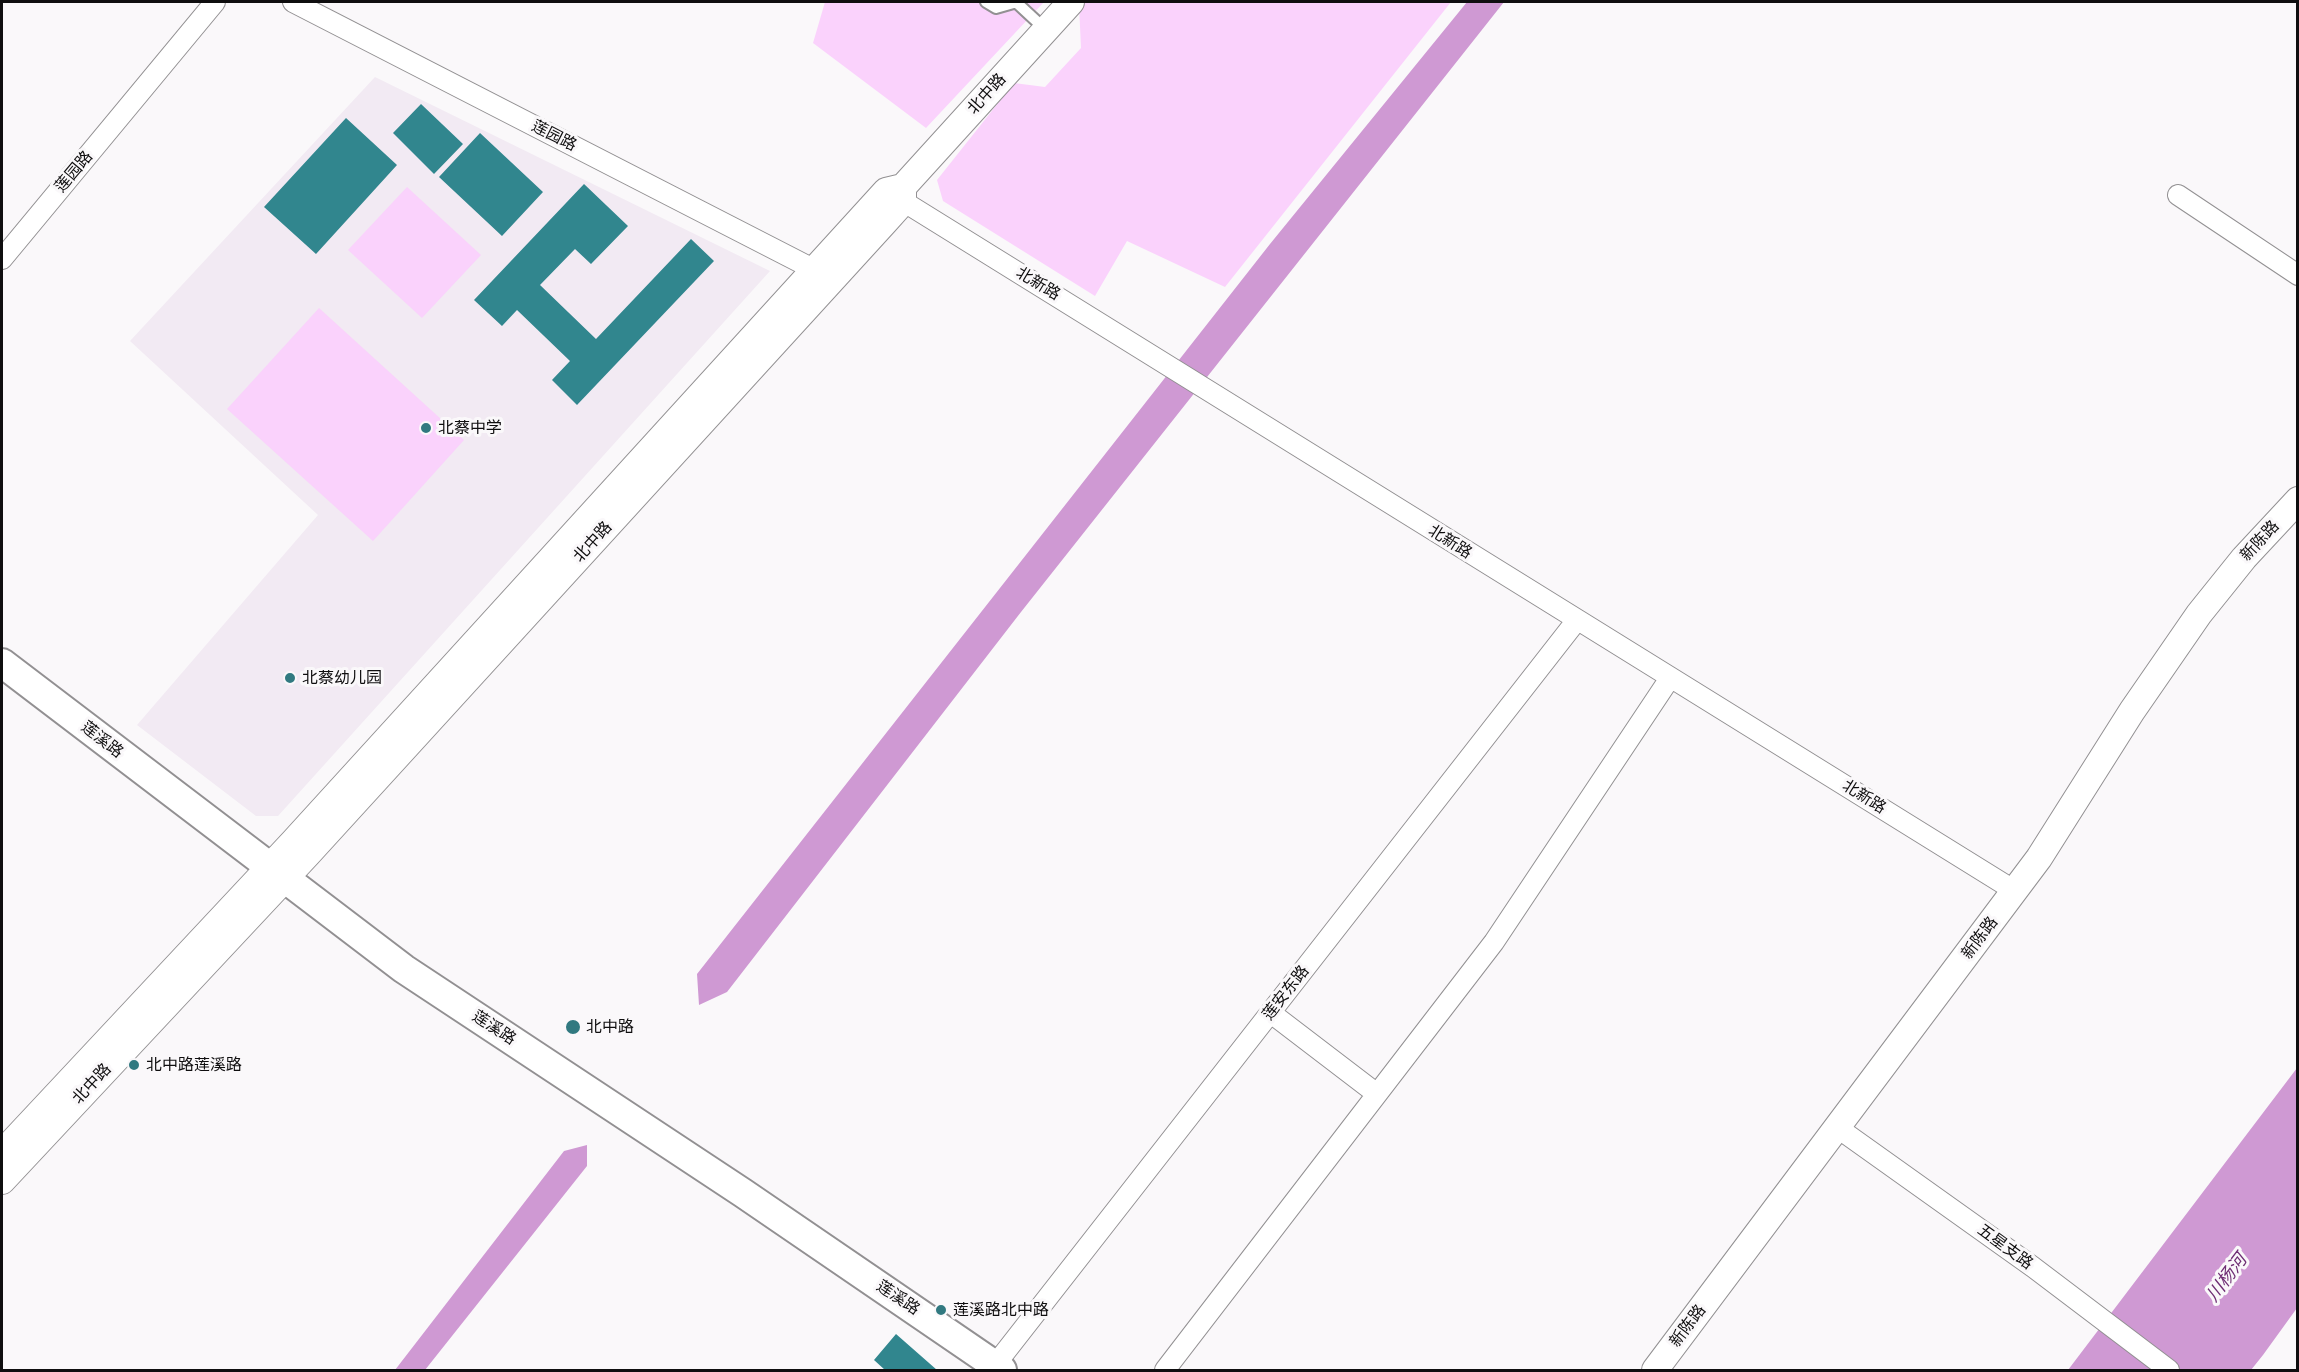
<!DOCTYPE html>
<html>
<head>
<meta charset="utf-8">
<style>
	body { margin:0 }
	#map { position:relative; width:2299px; height:1372px; overflow:hidden; background:#faf8fa; font-family:"IBM Plex Sans",sans-serif }
	canvas { display:block }
	.frame { position:absolute; inset:0; border:3px solid #0f0e0f; pointer-events:none }
</style>
</head>
<body>
<div id="map">
<canvas width="2299" height="1372"></canvas>
<div class="frame"></div>
</div>
<script>
const g = document.querySelector('canvas').getContext('2d');
g.lineJoin = 'round';
function fillPath(path, color) { g.fillStyle = color; g.fill(path, 'evenodd'); }
const poly = rows => new Path2D(rows.map(r => 'M' + r).join(''));
function strokePath(path, color, width, dash) { g.strokeStyle = color; g.lineWidth = width; g.lineCap = dash ? 'butt' : 'round'; g.setLineDash(dash || []); g.stroke(path); }
function label(font, color, halo, rows, align = 'center') {
  g.font = font + ' "IBM Plex Sans","Noto Sans SC",sans-serif'; g.lineWidth = 6; g.setLineDash([]); g.textBaseline = 'middle'; g.strokeStyle = halo; g.fillStyle = color; for (const [text, x, y, turn = 0] of rows) {
    g.save(); g.translate(x, y); g.rotate((+turn || 0) * Math.PI / 180); g.textAlign = isNaN(turn) ? turn : align; if (halo) g.strokeText(text, 0, 0); g.fillText(text, 0, 0); g.restore();
  }
}
fillPath(poly([
	[375,77,770,271,278,816,256,816,137,725,318,515,130,341]
]), '#f2eaf3');
fillPath(poly([
	[825,2,1044,2,926,128,813,43],
	[1082,2,1451,2,1225,287,1127,241,1095,296,943,201,937,180,1014,83,1045,87,1081,48,1079,5],
	[407,187,481,255,422,318,348,250],
	[319,308,464,440,373,541,227,409]
]), '#fad2fc');
fillPath(poly([
	[1467,2,1504,2,1021,612,727,992,699,1005,697,974,1270,244],
	[2297,1068,2297,1308,2263,1355,2251,1370,2068,1370],
	[587,1145,587,1166,425,1370,395,1370,564,1151]
]), '#cf99d3');
fillPath(poly([
	[421,104,463,144,434,174,393,133],
	[346,118,397,165,316,254,264,207],
	[480,133,543,192,502,236,439,177],
	[584,184,628,226,591,264,575,249,540,285,596,339,691,239,714,261,577,405,552,380,570,361,517,310,502,326,474,300],
	[896,1334,937,1370,885,1370,874,1360]
]), '#31868e');
const service = poly([
	[986,2,996,8,1017,2],
	[1017,3,1045,29]
]);
const minor = poly([
	[293,2,815,270],
	[893,195,2015,891],
	[2178,195,2298,275],
	[2,259,215,2],
	[1271,1013,1377,1094],
	[1838,1128,2033,1267,2169,1370],
	[995,1365,1577,620],
	[1165,1370,1494,942,1670,678]
]);
const tertiary = poly([
	[2,1153,293,842,886,191,903,187,1071,2],
	[2,1181,308,854,885,222,903,202,903,187],
	[1655,1370,2039,858,2132,711,2199,614,2244,558,2298,500]
]);
const secondary = poly([
	[2,663,404,969,743,1193,1002,1370]
]);
strokePath(service, '#929092', 14);
strokePath(minor, '#929092', 22);
strokePath(tertiary, '#929092', 28);
strokePath(secondary, '#929092', 32);
strokePath(service, '#fff', 10);
strokePath(minor, '#fff', 20);
strokePath(tertiary, '#fff', 26);
strokePath(secondary, '#fff', 28);
for (const [x, y, r, color] of [
	[426,428,6,"#317980"],
	[290,678,6,"#317980"],
	[573,1027,8,"#317980"],
	[134,1065,6,"#317980"],
	[941,1310,6,"#317980"]
]) { const dot = new Path2D(); dot.arc(x, y, r, 0, 2 * Math.PI); g.fillStyle = color; g.fill(dot); strokePath(dot, '#faf8fa', 2); }
label('16px', '#0f0e0f', '#faf8fa', [
	["北中路",987,94,-48],
	["莲园路",554,136,27],
	["莲园路",74,172,-50],
	["北新路",1038,284,31],
	["新陈路",2260,541,-47],
	["北中路",593,542,-48],
	["北新路",1450,542,32],
	["莲溪路",102,740,38],
	["北新路",1864,797,32],
	["新陈路",1980,938,-53],
	["莲安东路",1286,993,-52],
	["莲溪路",494,1028,33],
	["北中路",92,1084,-47],
	["五星支路",2005,1247,36],
	["莲溪路",898,1298,34],
	["新陈路",1688,1326,-53]
]);
label('16px', '#0f0e0f', '#faf8fa', [
	["北蔡中学",438,428],
	["北蔡幼儿园",302,678],
	["北中路",586,1027],
	["北中路莲溪路",146,1065],
	["莲溪路北中路",953,1310]
], 'left');
label('italic 18px', '#6f2e74', '#faf8fa', [
	["川杨河",2227,1278,-53]
]);
</script>
</body>
</html>
